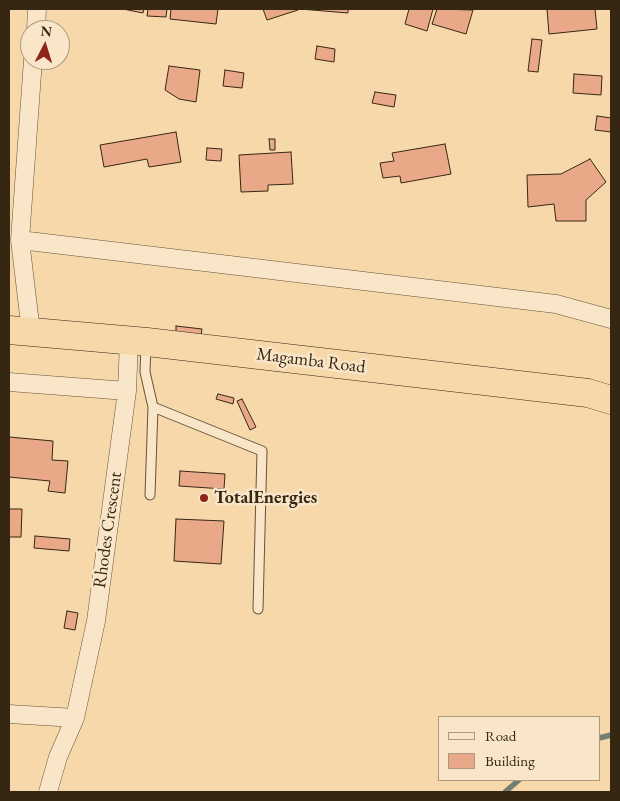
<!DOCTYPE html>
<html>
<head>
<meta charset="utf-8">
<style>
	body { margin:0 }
	#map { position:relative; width:620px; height:801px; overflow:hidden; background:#f6d8aa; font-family:"EB Garamond",serif }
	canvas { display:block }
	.frame { position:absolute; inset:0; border:10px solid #362713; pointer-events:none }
	.legend { position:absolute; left:438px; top:716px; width:162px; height:65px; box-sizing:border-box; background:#f9e6c8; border:1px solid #ab9a80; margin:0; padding:6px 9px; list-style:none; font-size:15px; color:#362713 }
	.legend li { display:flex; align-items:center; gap:10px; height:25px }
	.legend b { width:25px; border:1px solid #ab9a80 }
	.north { position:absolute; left:20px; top:20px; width:50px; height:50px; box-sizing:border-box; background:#f9e6c8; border:1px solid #ab9a80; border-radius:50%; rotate:5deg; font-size:14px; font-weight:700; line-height:20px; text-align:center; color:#362713 }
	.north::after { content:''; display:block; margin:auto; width:18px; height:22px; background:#8f2418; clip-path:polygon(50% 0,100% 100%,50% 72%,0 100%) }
</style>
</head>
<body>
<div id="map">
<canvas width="620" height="801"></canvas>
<div class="frame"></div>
<ul class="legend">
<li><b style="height:6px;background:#f9e6c8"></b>Road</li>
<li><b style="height:14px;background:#e9a988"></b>Building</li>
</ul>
<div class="north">N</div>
</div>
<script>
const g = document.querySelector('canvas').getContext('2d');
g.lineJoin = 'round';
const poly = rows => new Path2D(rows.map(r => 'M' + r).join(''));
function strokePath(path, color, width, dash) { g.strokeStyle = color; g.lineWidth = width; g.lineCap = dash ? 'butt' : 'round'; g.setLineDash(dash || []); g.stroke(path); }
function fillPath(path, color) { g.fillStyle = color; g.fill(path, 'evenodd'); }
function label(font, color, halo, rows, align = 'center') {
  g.font = font + ' "EB Garamond",serif'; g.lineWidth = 5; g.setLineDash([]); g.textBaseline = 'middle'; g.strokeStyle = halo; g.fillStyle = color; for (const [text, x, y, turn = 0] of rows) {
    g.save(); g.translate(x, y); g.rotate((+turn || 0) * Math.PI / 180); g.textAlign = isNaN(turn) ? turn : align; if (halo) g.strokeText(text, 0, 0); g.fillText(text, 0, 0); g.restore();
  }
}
strokePath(poly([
	[599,738,611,735],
	[505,792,519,780]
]), '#757e72', 5.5);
const building = poly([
	[123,9,144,9,143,13,123,9],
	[148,9,167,9,166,17,147,16,148,9],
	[171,9,218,9,216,24,170,19,171,9],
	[263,9,298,9,298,10,267,20,263,9],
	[300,9,348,9,348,13,300,9],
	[409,9,433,9,427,31,405,24,409,9],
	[437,9,473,10,466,34,432,24,437,9],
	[547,9,595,9,597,29,549,34,547,9],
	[532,39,542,40,538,72,528,71,532,39],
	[317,46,335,49,334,62,315,59,317,46],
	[169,66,200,70,196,102,179,99,165,90,169,66],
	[225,70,244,73,242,88,223,86,225,70],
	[574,74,602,76,601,95,573,93,574,74],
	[375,92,396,95,394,107,372,103,375,92],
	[597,116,611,118,611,132,595,130,597,116],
	[176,132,181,162,149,167,147,159,104,167,100,145,176,132],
	[269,139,275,139,275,150,270,150,269,139],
	[445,144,451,174,401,183,400,176,383,178,380,163,394,161,392,153,445,144],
	[207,148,222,149,221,161,206,160,207,148],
	[291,152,293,184,268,185,268,191,241,192,239,155,291,152],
	[590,159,606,182,586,200,586,221,556,221,554,204,528,207,527,175,561,174,590,159],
	[176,326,202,329,201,336,176,333,176,326],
	[218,394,234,398,233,404,216,399,218,394],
	[242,399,256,427,250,430,237,401,242,399],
	[9,437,53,441,52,460,68,461,65,493,48,491,50,481,9,477,9,437],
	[180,471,225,474,224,489,179,486,180,471],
	[9,509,22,509,21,537,9,537,9,509],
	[176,519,224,521,221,564,174,561,176,519],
	[35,536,70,539,69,551,34,548,35,536],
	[67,611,78,613,75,630,64,628,67,611]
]);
fillPath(building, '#e9a988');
strokePath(building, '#362713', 1);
const lane = poly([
	[146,345,145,372,153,407,262,451,258,609],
	[150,495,153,407]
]);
const street = poly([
	[36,30,37,9],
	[20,240,556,304,611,319],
	[31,332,20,240,33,60],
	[9,382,127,391],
	[9,714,75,718],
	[48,792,58,757,75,718,96,621,127,391,129,341]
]);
const highway = poly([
	[9,330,147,342,588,393,611,400]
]);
strokePath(lane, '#665339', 11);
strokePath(street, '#665339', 19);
strokePath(highway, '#362713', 29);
strokePath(lane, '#f9e6c8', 9);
strokePath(street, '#f9e6c8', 18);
strokePath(highway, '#f6d8aa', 28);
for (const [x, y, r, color] of [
	[204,498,5,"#8f2418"]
]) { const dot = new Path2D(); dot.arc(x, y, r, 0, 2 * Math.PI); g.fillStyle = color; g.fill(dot); strokePath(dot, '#f9e6c8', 2); }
label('18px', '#362713', '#f9e6c8', [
	["Magamba Road",311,361,7],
	["Rhodes Crescent",108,530,-82]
]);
label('bold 18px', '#362713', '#f9e6c8', [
	["TotalEnergies",214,498]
], 'left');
</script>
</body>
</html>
